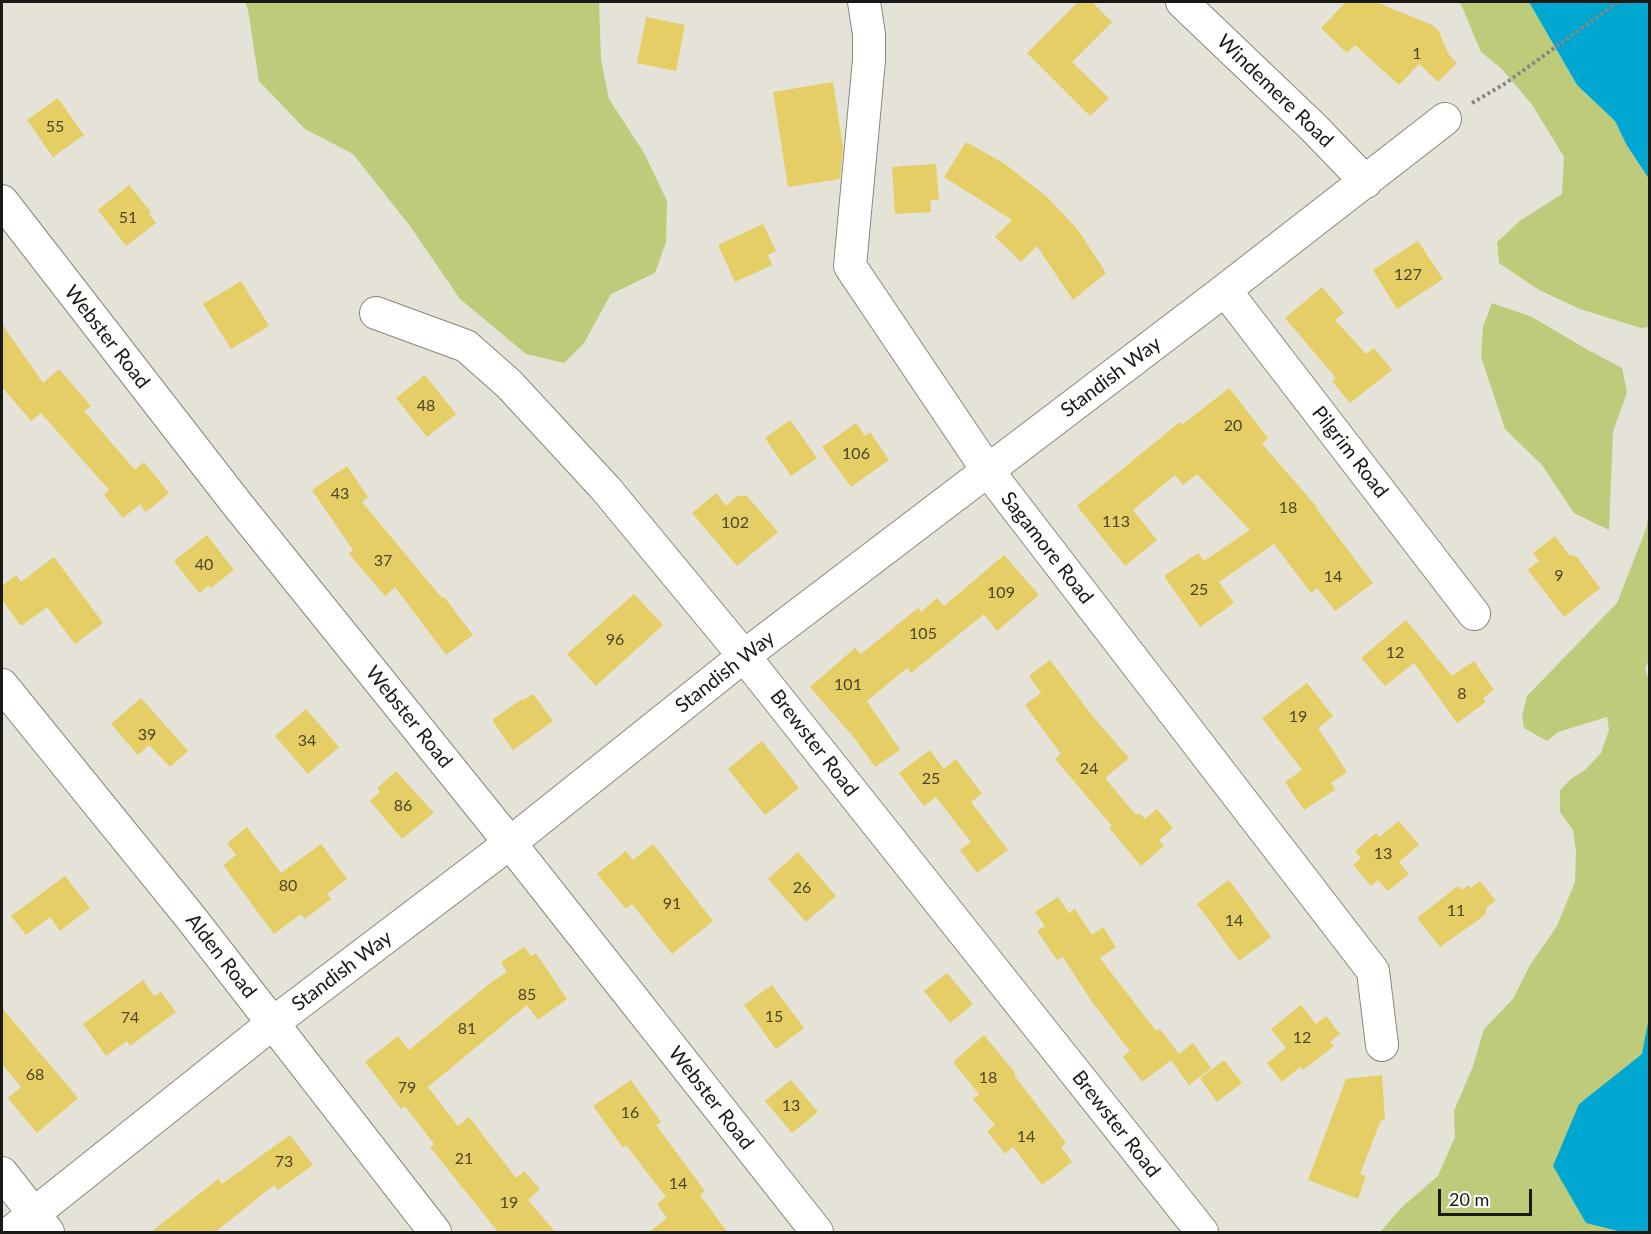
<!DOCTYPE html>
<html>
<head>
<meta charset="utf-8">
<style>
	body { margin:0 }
	#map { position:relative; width:1651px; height:1234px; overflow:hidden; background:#e5e3d8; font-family:Lato,sans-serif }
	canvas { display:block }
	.frame { position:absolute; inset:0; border:3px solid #1a1915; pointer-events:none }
	.scale { position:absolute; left:1438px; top:1189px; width:94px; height:27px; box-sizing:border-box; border:3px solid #1a1915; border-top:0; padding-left:8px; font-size:18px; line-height:21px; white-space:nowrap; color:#1a1915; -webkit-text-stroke:4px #fff; paint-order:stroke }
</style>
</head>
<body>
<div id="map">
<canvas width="1651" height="1234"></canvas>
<div class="frame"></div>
<div class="scale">20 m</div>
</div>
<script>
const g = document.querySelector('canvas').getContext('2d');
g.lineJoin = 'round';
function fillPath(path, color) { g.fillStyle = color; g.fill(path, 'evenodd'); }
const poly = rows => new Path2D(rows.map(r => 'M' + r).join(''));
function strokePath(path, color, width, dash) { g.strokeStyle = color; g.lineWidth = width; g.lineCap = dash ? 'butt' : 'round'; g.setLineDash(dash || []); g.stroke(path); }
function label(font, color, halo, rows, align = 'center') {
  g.font = font + ' Lato,sans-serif'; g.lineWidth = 6; g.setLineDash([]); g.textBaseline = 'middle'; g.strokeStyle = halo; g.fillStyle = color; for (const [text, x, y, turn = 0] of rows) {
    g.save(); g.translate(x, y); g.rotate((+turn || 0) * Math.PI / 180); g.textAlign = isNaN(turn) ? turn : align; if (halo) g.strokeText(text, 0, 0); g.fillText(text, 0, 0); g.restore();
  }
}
fillPath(poly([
	[245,2,599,2,601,60,609,99,644,153,667,201,666,242,655,273,611,294,584,343,564,363,526,354,460,299,410,226,353,154,305,129,259,81,248,10],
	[1460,2,1529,2,1577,85,1615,121,1626,144,1649,179,1649,327,1641,328,1580,309,1539,290,1499,263,1497,242,1521,220,1562,194,1564,157,1533,106,1502,69,1481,52],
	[1492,303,1532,317,1588,350,1622,368,1627,392,1613,432,1609,530,1574,513,1542,465,1505,429,1481,357,1483,327],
	[1649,512,1650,657,1645,669,1650,683,1649,1017,1643,1054,1579,1104,1586,1223,1622,1232,1380,1232,1402,1207,1438,1176,1455,1137,1454,1111,1473,1066,1484,1029,1513,999,1530,965,1557,926,1575,882,1576,851,1573,830,1560,812,1560,790,1572,778,1585,770,1601,753,1609,730,1607,717,1558,732,1547,741,1524,728,1522,717,1527,696,1617,603,1646,529]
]), '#bdcb7a');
fillPath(poly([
	[1529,2,1649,2,1649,179,1626,144,1615,121,1577,85],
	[1649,1017,1649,1232,1622,1232,1586,1223,1553,1166,1579,1104,1642,1054]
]), '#00a7d1');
fillPath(poly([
	[1078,2,1092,2,1112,22,1072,62,1109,98,1090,116,1027,53],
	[1346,2,1376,2,1432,25,1438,30,1449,55,1457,63,1438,82,1419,64,1399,85,1355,45,1347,53,1321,28],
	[646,17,685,25,676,71,637,63],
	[833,82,843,148,840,179,788,187,773,92],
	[58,98,84,135,53,157,27,120],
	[966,142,1005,164,1047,197,1078,230,1106,273,1073,300,1037,246,1021,262,995,237,1012,220,944,177],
	[936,164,939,200,930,200,931,212,895,214,892,167],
	[129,185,151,212,149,214,156,223,126,246,98,210],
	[763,224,776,251,768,255,772,265,735,282,718,245],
	[1418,241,1443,279,1397,309,1373,270],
	[241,281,269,326,231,349,203,304],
	[1322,287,1344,313,1335,320,1366,354,1374,348,1392,370,1350,403,1332,381,1336,378,1285,318],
	[2,324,43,383,59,369,91,406,84,411,135,470,144,462,169,493,146,512,140,504,123,518,104,495,109,490,41,413,31,421,2,387],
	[425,375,456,414,427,437,396,398],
	[1229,388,1268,438,1262,444,1317,507,1316,508,1373,583,1335,611,1317,588,1311,593,1274,544,1219,582,1234,603,1200,627,1164,576,1198,553,1204,561,1250,530,1197,474,1183,485,1175,475,1133,510,1157,540,1125,566,1077,506,1180,422,1182,425],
	[790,420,817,458,791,476,765,438],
	[856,423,865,436,870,432,889,460,851,487,822,447],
	[347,466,368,497,362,502,442,598,444,597,473,635,446,655,395,587,385,596,349,554,353,550,312,490],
	[716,493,726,506,737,496,747,496,778,532,737,566,692,513],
	[207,535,234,570,211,588,209,585,199,593,174,561],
	[1555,536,1569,555,1576,556,1600,588,1564,617,1528,570,1539,561,1533,553],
	[1004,555,1039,595,997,631,984,614,911,673,907,668,867,701,900,750,875,767,856,740,810,687,855,648,861,654,918,608,921,612,937,598,944,606],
	[54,557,103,623,75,644,47,607,21,626,2,600,2,586,16,575,21,582],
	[634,594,663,625,596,686,567,654],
	[1406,620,1452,676,1474,661,1494,690,1483,698,1486,702,1457,723,1414,663,1385,686,1361,658],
	[1050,660,1094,718,1129,758,1105,778,1136,815,1139,813,1145,819,1157,809,1173,828,1159,840,1164,846,1141,866,1109,828,1112,826,1055,759,1061,754,1025,705,1041,693,1029,676],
	[1307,683,1333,716,1318,728,1347,772,1331,783,1335,790,1304,810,1285,782,1302,770,1262,718],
	[533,694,553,721,513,750,492,720,522,699,523,700],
	[141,698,188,751,170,767,149,745,138,755,111,724],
	[306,709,339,747,308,774,275,736],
	[762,741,799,788,765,815,728,769],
	[930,750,944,769,956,759,982,794,971,802,1008,850,977,873,960,850,971,842,936,797,924,806,899,773],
	[396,771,434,813,402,839,370,801,380,792,377,788],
	[1399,821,1419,845,1399,862,1409,874,1388,891,1378,880,1371,886,1353,865,1361,858,1355,851,1376,833,1379,837],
	[247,827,281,873,321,844,347,879,327,894,331,899,305,919,301,914,274,934,223,865,236,855,227,843],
	[653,844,713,921,672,954,632,904,626,909,597,874,626,851,633,860],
	[798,852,836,896,806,922,768,879],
	[65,876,90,908,60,931,50,917,26,935,11,916],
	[1229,880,1271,937,1239,961,1197,904],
	[1480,881,1496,901,1487,907,1485,915,1440,947,1417,918,1458,886,1462,890,1469,885,1471,888],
	[1058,897,1069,913,1075,909,1092,935,1103,927,1116,947,1100,958,1156,1031,1160,1029,1179,1054,1142,1082,1123,1057,1130,1051,1092,1002,1063,957,1057,960,1037,931,1045,926,1035,912],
	[524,947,531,956,536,953,567,999,538,1020,527,1005,428,1087,458,1126,469,1117,516,1178,524,1171,540,1189,528,1200,556,1233,499,1233,430,1147,434,1144,405,1106,401,1109,365,1062,398,1036,409,1050,493,981,507,972,501,962],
	[947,973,973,1004,950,1023,924,991],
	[143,980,154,996,161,992,176,1012,130,1046,127,1041,106,1056,83,1024],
	[772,985,804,1028,776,1049,744,1005],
	[1301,1005,1316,1024,1326,1016,1340,1034,1330,1042,1334,1046,1303,1070,1300,1067,1282,1082,1267,1063,1286,1048,1271,1029],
	[2,1008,78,1098,37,1133,8,1098,21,1087,2,1064],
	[984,1035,1016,1074,1014,1075,1066,1143,1061,1147,1072,1162,1042,1185,1013,1147,1005,1154,987,1131,995,1125,973,1099,979,1094,953,1062],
	[1193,1043,1211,1068,1189,1085,1171,1060],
	[1224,1060,1242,1083,1217,1102,1200,1078],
	[1382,1075,1385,1120,1381,1120,1360,1174,1366,1176,1358,1199,1308,1180,1346,1079],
	[631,1080,661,1122,656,1125,705,1191,700,1195,728,1233,648,1233,667,1218,657,1204,666,1197,626,1145,623,1148,593,1106],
	[791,1080,818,1112,792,1133,765,1101],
	[290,1135,313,1165,278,1190,274,1185,214,1233,150,1233,218,1179,222,1184]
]), '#e4ce65');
const street = poly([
	[864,2,869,34,869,60,850,266,988,471,1373,971,1382,1045],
	[1182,2,1314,128,1366,182],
	[2,201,237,504,510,843,817,1232],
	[1225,290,1474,614],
	[376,313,466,346,509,384,606,489,744,656,1202,1232],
	[2,685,191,918,435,1232],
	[2,1173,48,1232],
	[11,1232,273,1023,510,843,744,656,1225,290,1445,119]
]);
strokePath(street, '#88867c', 34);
strokePath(poly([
	[1472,103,1506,83,1618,2]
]), '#88877f', 4, [3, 3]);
strokePath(street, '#fff', 32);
label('16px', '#4c4629', null, [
	["1",1417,54],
	["55",55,127],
	["51",128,218],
	["127",1408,275],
	["48",426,406],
	["20",1233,426],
	["106",856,454],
	["43",340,494],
	["18",1288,508],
	["113",1116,522],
	["102",735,523],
	["37",383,561],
	["40",204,565],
	["9",1559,576],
	["14",1333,577],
	["25",1199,590],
	["109",1001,593],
	["105",923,634],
	["96",615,640],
	["12",1395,653],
	["101",848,685],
	["8",1462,694],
	["19",1298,717],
	["39",147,735],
	["34",307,741],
	["24",1089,769],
	["25",931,779],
	["86",403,806],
	["13",1383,854],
	["80",288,886],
	["26",802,888],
	["91",672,904],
	["11",1456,911],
	["14",1234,921],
	["85",527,995],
	["15",774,1017],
	["74",130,1018],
	["81",467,1029],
	["12",1302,1038],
	["68",35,1075],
	["18",988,1078],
	["79",407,1088],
	["13",791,1106],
	["16",630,1113],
	["14",1026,1137],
	["21",464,1159],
	["73",284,1162],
	["14",678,1184],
	["19",509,1203]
]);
label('20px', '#1a1915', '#fff', [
	["Windemere Road",1275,91,44],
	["Webster Road",107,337,52],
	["Standish Way",1111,377,-37],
	["Pilgrim Road",1350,452,52],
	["Sagamore Road",1047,548,52],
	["Standish Way",725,672,-38],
	["Webster Road",409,717,51],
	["Brewster Road",814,743,52],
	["Alden Road",221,956,52],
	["Standish Way",342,971,-37],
	["Webster Road",711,1098,52],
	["Brewster Road",1116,1124,52]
]);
</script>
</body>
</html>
